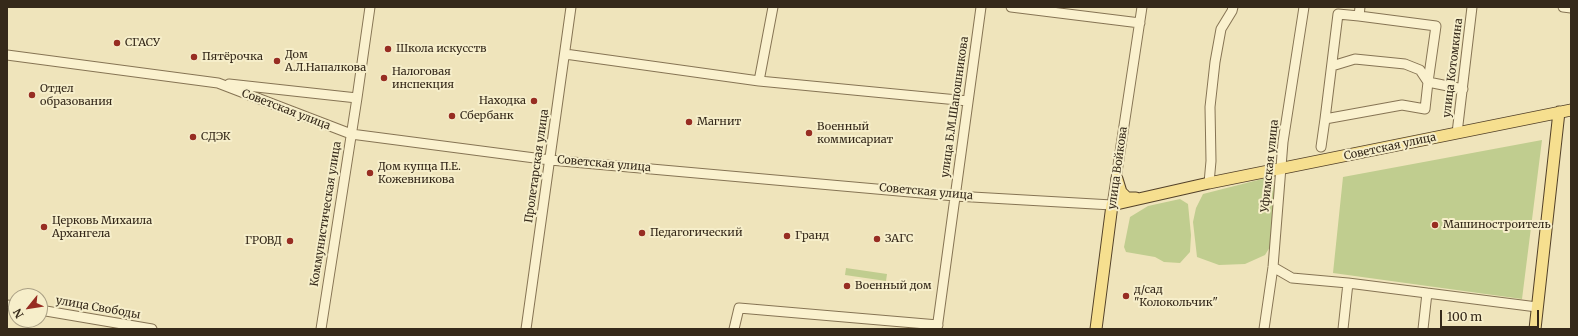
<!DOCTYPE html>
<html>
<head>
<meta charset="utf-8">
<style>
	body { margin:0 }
	#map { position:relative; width:1578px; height:336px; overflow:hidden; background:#efe4bb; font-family:Merriweather,serif }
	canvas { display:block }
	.frame { position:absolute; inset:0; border:8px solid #35291a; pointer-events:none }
	.north { position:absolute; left:8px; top:288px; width:40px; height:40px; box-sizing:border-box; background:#f6eeca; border:1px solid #a99f84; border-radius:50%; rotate:240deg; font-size:11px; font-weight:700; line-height:16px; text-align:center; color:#35291a }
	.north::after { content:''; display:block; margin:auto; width:14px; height:18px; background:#972d22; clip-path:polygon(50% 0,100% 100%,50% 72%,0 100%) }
	.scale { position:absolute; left:1440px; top:310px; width:99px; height:18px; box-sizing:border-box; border:2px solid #35291a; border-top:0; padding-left:5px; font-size:12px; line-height:14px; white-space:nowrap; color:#35291a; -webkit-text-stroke:3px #f6eeca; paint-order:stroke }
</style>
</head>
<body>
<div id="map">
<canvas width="1578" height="336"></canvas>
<div class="frame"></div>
<div class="north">N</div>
<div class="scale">100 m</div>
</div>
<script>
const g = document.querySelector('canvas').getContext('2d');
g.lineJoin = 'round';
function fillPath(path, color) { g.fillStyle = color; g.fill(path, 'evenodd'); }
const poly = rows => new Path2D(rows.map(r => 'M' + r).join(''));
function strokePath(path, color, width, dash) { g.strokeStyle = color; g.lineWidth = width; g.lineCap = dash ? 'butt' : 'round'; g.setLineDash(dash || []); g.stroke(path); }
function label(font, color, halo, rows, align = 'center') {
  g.font = font + ' Merriweather,serif'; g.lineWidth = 4; g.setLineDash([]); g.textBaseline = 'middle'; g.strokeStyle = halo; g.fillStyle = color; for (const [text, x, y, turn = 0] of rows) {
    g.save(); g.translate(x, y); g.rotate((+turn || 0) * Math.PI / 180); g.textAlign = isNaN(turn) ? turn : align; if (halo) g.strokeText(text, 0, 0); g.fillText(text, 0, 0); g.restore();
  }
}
fillPath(poly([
	[1542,140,1522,299,1333,273,1343,177],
	[1266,178,1272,180,1275,194,1273,242,1265,255,1245,264,1219,265,1197,257,1193,222,1196,208,1203,194],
	[1180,199,1188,204,1191,235,1190,252,1180,263,1164,262,1155,257,1126,252,1124,247,1130,217,1148,206],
	[846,268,887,274,886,281,845,275]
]), '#c0cd8f');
const minor = poly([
	[1011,7,1140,23],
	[1360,7,1359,16,1338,14,1325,119,1402,105,1425,109,1428,82,1463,89],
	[1563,7,1571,8],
	[1359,16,1436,26,1428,82],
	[565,54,759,81,968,101],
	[7,55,218,83,351,134,550,160,955,196,1112,205,1142,7],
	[1332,66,1355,59,1405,64,1420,70,1428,82],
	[759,81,773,7],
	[229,84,357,98],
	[1457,133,1472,7],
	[1321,147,1325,119],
	[1209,183,1211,161,1210,107,1215,62,1221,29,1232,11,1233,7],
	[1273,267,1292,278,1348,283,1537,307],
	[7,305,16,306],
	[40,310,152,329],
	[321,329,357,98,370,7],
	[526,329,571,7],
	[734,329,739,308,938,325],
	[937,329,981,7],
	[1264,329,1273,267,1283,142,1304,7],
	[1343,329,1348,283],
	[1423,329,1427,293]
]);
const major = poly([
	[1117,179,1121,192,1127,198,1136,198],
	[1096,329,1112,205,1209,183,1571,110],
	[1535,329,1559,112]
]);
strokePath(minor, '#867454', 11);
strokePath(major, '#534129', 13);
strokePath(minor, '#faf1ce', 9);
strokePath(major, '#f6df8f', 11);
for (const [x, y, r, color] of [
	[117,43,4,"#972d22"],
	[388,49,4,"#972d22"],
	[194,57,4,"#972d22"],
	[277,61,4,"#972d22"],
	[384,78,4,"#972d22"],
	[32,95,4,"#972d22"],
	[534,101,4,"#972d22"],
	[452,116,4,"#972d22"],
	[689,122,4,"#972d22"],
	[809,133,4,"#972d22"],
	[193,137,4,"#972d22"],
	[370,173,4,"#972d22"],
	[1435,225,4,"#972d22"],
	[44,227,4,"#972d22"],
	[642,233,4,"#972d22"],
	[787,236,4,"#972d22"],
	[877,239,4,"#972d22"],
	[290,241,4,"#972d22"],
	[847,286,4,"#972d22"],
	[1126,296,4,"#972d22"]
]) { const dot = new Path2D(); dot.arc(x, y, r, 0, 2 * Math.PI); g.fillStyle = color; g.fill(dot); strokePath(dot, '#f6eeca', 1.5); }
label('11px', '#35291a', '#f6eeca', [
	["СГАСУ",125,43],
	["Школа искусств",396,49],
	["Дом",285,55],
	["А.Л.Напалкова",285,68],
	["Пятёрочка",202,57],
	["Налоговая",392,72],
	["инспекция",392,85],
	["Отдел",40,89],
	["образования",40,102],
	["Находка",526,101,"right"],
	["Сбербанк",460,116],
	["Магнит",697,122],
	["Военный",817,127],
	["коммисариат",817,140],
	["СДЭК",201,137],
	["Дом купца П.Е.",378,167],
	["Кожевникова",378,180],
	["Церковь Михаила",52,221],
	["Архангела",52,234],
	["Машиностроитель",1443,225],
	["Педагогический",650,233],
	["Гранд",795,236],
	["ЗАГС",885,239],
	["ГРОВД",282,241,"right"],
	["Военный дом",855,286],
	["д/сад",1134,290],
	["\"Колокольчик\"",1134,303]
], 'left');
label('11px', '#35291a', '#f6eeca', [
	["улица Котомкина",1453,68,-83],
	["улица Б.М.Шапошникова",955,107,-82],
	["Советская улица",286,110,21],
	["Советская улица",1390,147,-12],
	["Советская улица",604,164,5],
	["Пролетарская улица",537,166,-82],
	["Уфимская улица",1270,166,-84],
	["улица Войкова",1118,168,-82],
	["Советская улица",926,192,5],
	["Коммунистическая улица",326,214,-81],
	["улица Свободы",98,308,10]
]);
</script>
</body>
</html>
